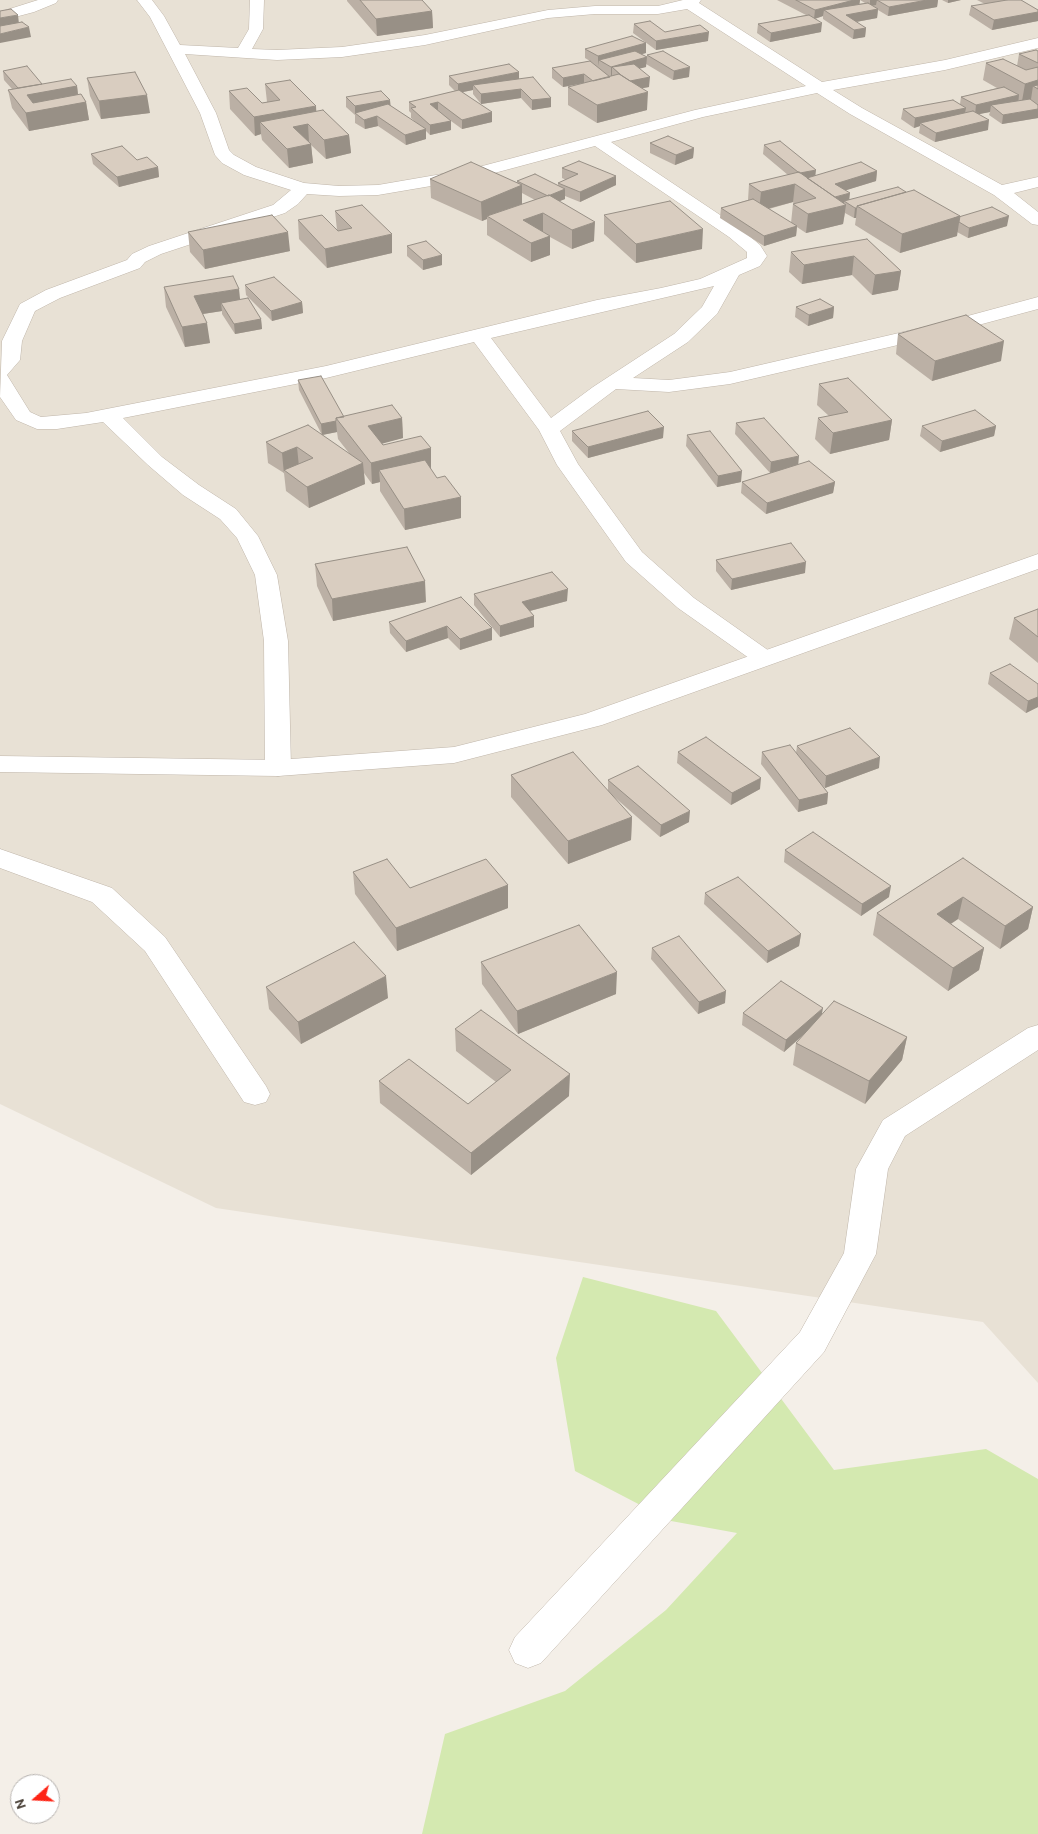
<!DOCTYPE html>
<html>
<head>
<meta charset="utf-8">
<style>
	body { margin:0 }
	#map { position:relative; width:1038px; height:1834px; overflow:hidden; background:#f4efe8; font-family:Overpass,sans-serif }
	canvas { display:block }
	.north { position:absolute; left:10px; top:1774px; width:50px; height:50px; box-sizing:border-box; background:#fff; border:1px solid #b6b2af; border-radius:50%; rotate:251deg; font-size:14px; font-weight:700; line-height:20px; text-align:center; color:#483f36 }
	.north::after { content:''; display:block; margin:auto; width:18px; height:22px; background:#fe2415; clip-path:polygon(50% 0,100% 100%,50% 72%,0 100%) }
</style>
</head>
<body>
<div id="map">
<canvas width="1038" height="1834"></canvas>
<div class="north">N</div>
</div>
<script>
const g = document.querySelector('canvas').getContext('2d');
g.lineJoin = 'round';
function fillPath(path, color) { g.fillStyle = color; g.fill(path, 'evenodd'); }
const poly = rows => new Path2D(rows.map(r => 'M' + r).join(''));
function strokePath(path, color, width, dash) { g.strokeStyle = color; g.lineWidth = width; g.lineCap = dash ? 'butt' : 'round'; g.setLineDash(dash || []); g.stroke(path); }
fillPath(poly([
	[0,0,1038,0,1038,1383,983,1322,216,1208,0,1104]
]), '#e8e1d5');
fillPath(poly([
	[583,1277,716,1311,834,1470,986,1449,1038,1479,1038,1834,422,1834,445,1734,565,1691,666,1610,737,1533,671,1521,575,1471,556,1358]
]), '#d4e9b0');
const minor = poly([
	[38,0,58,0,56,3,34,12,0,21,0,12,38,0],
	[137,0,152,0,164,16,180,45,238,48,249,29,250,0,264,0,263,29,252,49,277,50,342,47,425,35,548,10,595,6,658,6,683,0,701,0,699,3,822,82,945,60,1038,38,1038,48,945,70,833,90,862,108,1002,185,1038,177,1038,187,1014,193,1038,212,1038,225,1032,224,994,195,850,114,817,93,703,117,611,142,741,229,760,245,767,256,760,266,739,275,717,314,688,342,633,378,669,380,730,372,938,324,1038,297,1038,309,941,335,730,384,669,392,616,389,560,431,578,464,642,552,694,598,772,653,776,658,772,663,764,665,756,663,678,608,626,562,557,465,539,430,474,342,326,378,123,418,162,457,199,485,236,509,258,536,277,575,288,641,291,768,287,774,278,776,269,774,265,768,264,641,255,575,237,538,220,519,183,495,148,465,103,422,57,429,37,429,16,420,0,397,2,341,20,304,46,290,127,260,132,254,149,246,273,205,291,190,244,175,222,163,215,155,200,113,150,17,137,0],
	[687,9,806,86,695,110,471,169,378,185,339,186,304,183,256,167,234,155,229,150,216,113,185,54,277,60,342,57,425,45,548,18,595,14,658,14,687,9],
	[595,146,729,237,747,252,747,258,700,279,661,288,597,300,326,366,86,413,41,417,30,412,7,375,20,360,22,341,35,311,60,298,140,268,145,262,161,254,285,213,298,204,307,194,339,196,378,195,472,179,595,146],
	[714,286,702,307,674,334,593,387,551,418,491,338,714,286],
	[0,849,112,888,165,937,266,1086,270,1094,266,1102,255,1105,244,1102,145,951,92,902,0,868,0,849],
	[1038,1025,1038,1050,905,1136,888,1169,876,1254,824,1352,541,1663,528,1668,515,1663,509,1650,515,1637,800,1332,844,1253,856,1169,883,1120,1028,1028,1038,1025]
]);
const tertiary = poly([
	[1038,554,1038,569,602,725,454,763,278,776,0,772,0,756,278,760,454,747,585,714,1038,554]
]);
strokePath(minor, '#c0b6aa', 1);
strokePath(tertiary, '#c0b6aa', 1);
fillPath(minor, '#fff');
fillPath(tertiary, '#fff');
fillPath(poly([
	[347,0,422,0,432,11,433,28,377,36,347,1],
	[777,0,860,0,859,4,865,3,860,0,938,0,937,7,888,16,878,10,877,18,856,22,866,28,865,37,853,39,823,19,823,16,815,19,821,32,770,42,757,33,758,24,806,15],
	[942,0,961,0,948,3],
	[977,0,1021,0,1038,10,1038,21,992,30,969,15,971,6,985,4],
	[634,24,665,32,708,41,656,50,633,33],
	[646,43,646,53,641,54,647,57,647,55,689,77,673,80,646,64,646,67,639,68,649,87,642,88,647,110,597,123,568,105,568,87,584,83,563,87,552,78,552,68,590,61,585,58,585,49],
	[1038,51,1038,118,1002,124,989,115,990,112,978,114,988,130,935,142,919,133,920,126,914,128,901,119,903,109,960,104,961,97,997,88,983,80,986,63,1017,66,1019,54],
	[3,71,42,84,77,86,78,95,86,102,89,120,29,131,12,108,8,90,12,89,4,80],
	[449,76,519,79,551,98,551,107,532,110,521,98,481,104,473,94,473,90,463,92,492,122,462,129,451,121,451,130,430,135,426,131,426,139,406,145,378,126,365,129,355,123,355,115,346,107,346,97,391,106,419,125,411,118,411,113,409,111,409,102,455,91,449,85],
	[87,78,150,113,101,119,90,96],
	[265,84,316,111,349,135,351,153,326,159,311,145,313,163,289,168,262,140,261,134,255,136,230,109,229,91,262,103,267,102],
	[650,143,694,148,693,158,675,165,650,153],
	[764,145,816,176,877,171,876,181,846,190,849,200,906,192,960,216,1007,226,968,238,957,232,957,236,900,253,855,225,856,218,854,218,845,213,843,224,806,233,797,227,796,236,764,246,720,218,721,208,748,200,749,184,788,175,763,154],
	[793,202,794,204,793,204,791,223,769,209],
	[91,154,137,160,158,167,159,177,119,187,93,164],
	[562,168,616,185,580,202,565,196,565,199,559,201,594,241,572,249,550,237,550,255,531,262,487,235,487,219,482,221,431,198,430,179,517,183,517,181,558,185,558,183,566,180,562,178],
	[522,193,535,200,522,204],
	[335,211,392,253,327,268,299,239,298,220,337,230],
	[604,215,702,249,636,263,604,234],
	[188,232,290,251,205,269,190,252],
	[867,239,901,271,898,290,872,295,852,275,802,284,789,272,791,252],
	[407,246,442,265,423,270,407,256],
	[245,285,302,302,303,313,272,321,246,295],
	[164,287,240,300,261,319,262,329,235,334,222,314,222,311,203,314,210,343,185,347,166,307],
	[796,307,834,307,833,318,808,326,795,317],
	[898,334,1001,361,932,381,896,354],
	[298,380,344,417,402,418,403,438,382,443,383,445,431,469,430,469,461,518,405,530,380,491,380,482,372,484,364,473,365,484,309,508,286,491,284,473,268,463,266,442,349,453,338,439,337,432,322,435,299,390],
	[819,384,892,420,889,440,830,454,815,439,818,418,829,416,817,405],
	[736,423,798,464,835,482,833,493,766,514,741,493,742,482,770,473,735,434],
	[922,426,996,426,994,436,940,452,920,436],
	[572,431,663,438,588,458,572,441],
	[687,435,741,482,717,487,686,446],
	[716,560,805,573,731,590,716,571],
	[315,564,426,602,333,621,317,586],
	[474,594,567,601,530,611,534,616,534,627,500,637,474,605],
	[461,597,492,640,460,650,448,638,406,652,390,633,389,622],
	[1038,609,1038,663,1009,639,1014,618],
	[990,673,1038,684,1038,707,1026,713,988,684],
	[797,746,879,768,825,788,822,785,828,793,827,804,798,812,761,764,762,752,796,753],
	[678,752,760,789,731,805,677,763],
	[511,775,608,790,608,780,689,822,660,837,612,795,632,817,631,840,568,864,511,797],
	[785,850,889,897,861,916,784,862],
	[963,858,1033,907,1028,929,1000,949,958,919,951,924,984,948,979,970,948,991,873,935,877,913],
	[353,872,410,888,508,885,508,908,397,951,355,894],
	[705,893,801,934,799,946,767,963,704,904],
	[652,948,725,1003,698,1014,651,959],
	[481,962,616,994,518,1034,482,984],
	[266,987,388,998,301,1044,269,1009],
	[743,1013,822,1014,907,1037,902,1060,865,1104,793,1065,796,1043,802,1036,784,1052,742,1025],
	[455,1029,569,1096,471,1175,380,1103,379,1081,468,1104,496,1082,456,1051]
]), '#bbb0a5');
fillPath(poly([
	[854,0,860,0,859,8,824,10,823,16,814,19,815,10],
	[870,0,903,0,877,0,876,5,870,6],
	[927,0,938,0,937,7,888,16,889,7],
	[948,0,961,0,948,3],
	[878,9,877,18,845,24,846,15],
	[432,11,433,28,377,36,376,19],
	[1038,12,1038,21,992,30,994,20],
	[18,15,19,24,0,28,0,18],
	[822,23,821,32,770,42,771,33],
	[29,27,31,37,0,43,0,34],
	[866,28,865,37,853,39,854,30],
	[709,32,708,41,656,50,656,41],
	[646,43,646,53,605,64,599,60,598,66,598,56],
	[647,57,646,67,619,74,612,67,612,76,611,76,611,67],
	[690,67,689,77,673,80,674,71],
	[519,72,519,82,473,85,473,90,458,93,458,84],
	[584,74,584,83,563,87,563,78],
	[650,77,649,87,627,91,627,81],
	[1038,80,1038,89,1033,86,1031,99,1022,101,1025,84],
	[77,86,79,103,86,102,89,120,29,131,22,94],
	[521,89,521,98,481,104,481,94],
	[648,92,647,110,597,123,597,105],
	[147,95,150,113,101,119,99,101],
	[1019,95,1018,105,991,105,990,112,975,115,976,105],
	[551,98,551,107,532,110,532,100],
	[390,100,391,109,355,114,355,106],
	[438,102,438,111,430,104],
	[316,106,317,124,308,124,309,142,260,122,261,134,255,136,254,117],
	[966,108,964,118,920,123,920,126,914,128,915,118],
	[1038,109,1038,118,1002,124,1003,115],
	[492,112,492,122,462,129,462,120],
	[377,116,378,126,365,129,364,120],
	[989,120,988,130,935,142,936,133],
	[451,121,451,130,430,135,430,125],
	[426,129,426,139,406,145,405,135],
	[349,135,351,153,326,159,324,140],
	[311,144,313,163,289,168,287,149],
	[694,148,693,158,675,165,676,155],
	[158,167,159,177,119,187,117,177],
	[816,170,815,179,805,181,799,173],
	[877,171,876,181,834,194,835,184],
	[616,176,616,185,580,202,580,192],
	[795,184,793,202,759,211,761,192],
	[522,185,522,204,487,216,487,219,482,221,481,202],
	[565,189,565,199,548,206,548,196],
	[850,193,849,202,844,201,844,204,833,198],
	[846,205,843,224,806,233,808,214],
	[855,208,857,208,856,218,854,218],
	[543,213,543,232,523,220],
	[960,216,957,236,900,253,902,234],
	[1009,216,1007,226,968,238,969,228],
	[595,222,594,241,572,249,572,230],
	[797,226,796,236,764,246,764,236],
	[703,229,702,249,636,263,636,244],
	[288,232,290,251,205,269,203,250],
	[392,234,392,253,327,268,325,249],
	[550,236,550,255,531,262,531,243],
	[442,255,442,265,423,270,423,260],
	[854,256,852,275,802,284,804,265],
	[901,271,898,290,872,295,875,275],
	[239,289,241,308,221,303,222,311,196,315,194,296],
	[302,302,303,313,272,321,271,311],
	[834,307,833,318,808,326,809,315],
	[261,319,262,329,235,334,234,324],
	[207,323,210,343,185,347,182,327],
	[1004,341,1001,361,932,381,935,361],
	[402,418,403,438,370,447,368,426],
	[892,420,889,440,830,454,833,433],
	[336,421,337,432,322,435,321,424],
	[996,426,994,436,940,452,942,441],
	[664,427,663,438,588,458,588,447],
	[297,447,299,467,284,470,284,474,282,453],
	[431,448,431,469,386,480,379,470,380,482,372,484,371,463],
	[799,456,798,467,770,473,771,462],
	[363,463,365,484,309,508,307,487],
	[742,471,741,482,717,487,718,476],
	[835,482,833,493,766,514,767,503],
	[461,497,461,518,405,530,404,509],
	[806,562,805,573,731,590,732,579],
	[425,581,426,602,333,621,332,599],
	[568,589,567,601,522,613,522,602],
	[534,616,534,627,500,637,500,626],
	[447,626,448,638,406,652,406,641],
	[492,628,492,640,460,650,460,639],
	[1038,697,1038,707,1026,713,1028,701],
	[880,757,879,768,825,788,826,776],
	[761,778,760,789,731,805,732,793],
	[828,793,827,804,798,812,799,800],
	[690,811,689,822,660,837,661,825],
	[632,817,631,840,568,864,568,841],
	[508,885,508,908,397,951,396,928],
	[891,886,889,897,861,916,862,904],
	[963,897,958,919,932,936,937,914],
	[1033,907,1028,929,1000,949,1005,926],
	[801,934,799,946,767,963,768,951],
	[984,948,979,970,948,991,953,968],
	[617,972,616,994,518,1034,517,1011],
	[386,976,388,998,301,1044,298,1022],
	[726,991,725,1003,698,1014,699,1002],
	[823,1008,821,1019,784,1052,786,1040],
	[907,1037,902,1060,865,1104,869,1081],
	[570,1074,569,1096,471,1175,471,1153]
]), '#989086');
const building = poly([
	[360,0,422,0,432,11,376,19,360,0],
	[796,0,854,0,815,10,796,0],
	[877,0,927,0,889,7,877,0],
	[1007,0,1021,0,1038,10,1038,12,994,20,971,6,1007,0],
	[868,3,878,9,846,15,866,28,854,30,824,10,868,3],
	[11,9,18,15,0,18,0,11,11,9],
	[809,15,822,23,771,33,758,24,809,15],
	[650,21,665,32,700,25,709,32,656,41,634,24,650,21],
	[22,22,29,27,0,34,0,26,22,22],
	[632,36,646,43,598,56,585,49,632,36],
	[1036,50,1038,51,1038,63,1019,54,1036,50],
	[635,51,647,57,611,67,599,60,635,51],
	[663,51,690,67,674,71,647,55,663,51],
	[1003,59,1026,70,1038,67,1038,80,1025,84,986,63,1003,59],
	[590,61,610,77,593,81,584,74,563,78,552,68,590,61],
	[509,64,519,72,458,84,449,76,509,64],
	[634,64,650,77,630,81,621,75,612,67,634,64],
	[27,66,42,84,18,88,3,71,27,66],
	[135,72,147,95,99,101,87,78,135,72],
	[619,74,648,92,597,105,568,87,619,74],
	[533,77,551,98,532,100,521,89,481,94,473,85,533,77],
	[71,79,77,86,27,95,33,103,81,94,86,102,26,113,8,90,71,79],
	[290,80,316,106,254,117,229,91,247,88,262,103,280,100,265,84,290,80],
	[1038,85,1038,89,1033,86,1038,85],
	[1004,87,1019,95,976,105,961,97,1004,87],
	[459,90,492,112,462,120,438,102,430,104,451,121,430,125,411,108,416,107,409,102,459,90],
	[381,91,390,100,355,106,346,97,381,91],
	[1030,99,1038,105,1038,109,1003,115,991,105,1030,99],
	[953,100,966,108,915,118,903,109,953,100],
	[388,104,426,129,405,135,377,116,364,120,355,113,388,104],
	[323,110,349,135,324,140,308,124,293,127,311,144,287,149,260,122,323,110],
	[973,111,989,120,936,133,920,123,973,111],
	[668,136,694,148,676,155,650,143,668,136],
	[780,141,816,170,800,173,798,172,764,145,780,141],
	[122,146,137,160,147,157,158,167,117,177,91,154,122,146],
	[579,161,616,176,580,192,558,183,578,174,562,168,579,161],
	[471,162,522,185,481,202,430,179,471,162],
	[861,162,877,171,835,184,850,193,835,197,807,178,861,162],
	[799,172,846,205,808,214,793,204,816,198,795,184,761,192,749,184,799,172],
	[535,174,565,189,548,196,517,181,535,174],
	[898,187,906,192,857,206,857,208,855,208,844,201,898,187],
	[914,190,960,216,902,234,857,206,914,190],
	[549,195,595,222,572,230,543,213,523,220,550,236,531,243,487,216,549,195],
	[753,199,797,226,764,236,721,208,753,199],
	[670,201,703,229,636,244,604,215,670,201],
	[362,205,392,234,325,249,298,220,322,215,338,231,352,228,335,211,362,205],
	[992,207,1009,216,969,228,959,222,960,216,952,219,992,207],
	[272,215,288,232,203,250,188,232,272,215],
	[867,239,901,271,875,275,854,256,804,265,791,252,867,239],
	[426,241,442,255,423,260,407,246,426,241],
	[233,276,239,289,194,296,207,323,182,327,164,287,233,276],
	[274,277,302,302,271,311,245,285,274,277],
	[248,298,261,319,234,324,221,303,248,298],
	[820,299,834,307,809,315,796,307,820,299],
	[966,315,1004,341,935,361,898,334,966,315],
	[321,376,344,417,336,418,336,421,321,424,298,380,321,376],
	[848,378,892,420,833,433,818,418,848,412,819,384,848,378],
	[392,405,402,418,368,426,383,445,421,436,431,448,371,463,336,418,392,405],
	[975,410,996,426,942,441,922,426,975,410],
	[648,411,664,427,588,447,572,431,648,411],
	[764,418,799,456,771,462,736,423,764,418],
	[308,425,363,463,307,487,284,470,313,458,297,447,282,453,266,442,308,425],
	[710,431,742,471,718,476,687,435,710,431],
	[425,460,437,478,445,476,461,497,404,509,379,470,425,460],
	[809,461,835,482,767,503,742,482,809,461],
	[791,543,806,562,732,579,716,560,791,543],
	[407,547,425,581,332,599,315,564,407,547],
	[552,572,568,589,522,602,534,616,500,626,474,594,552,572],
	[461,597,492,628,460,639,447,626,406,641,389,622,461,597],
	[1038,609,1038,637,1014,618,1038,609],
	[1010,664,1038,684,1038,697,1028,701,990,673,1010,664],
	[850,728,880,757,826,776,797,746,850,728],
	[706,737,761,778,732,793,678,752,706,737],
	[790,745,828,793,799,800,762,752,790,745],
	[573,752,632,817,568,841,511,775,573,752],
	[638,766,690,811,661,825,608,780,638,766],
	[813,832,891,886,862,904,785,850,813,832],
	[963,858,1033,907,1005,926,963,897,937,914,984,948,953,968,877,913,963,858],
	[387,859,410,888,486,859,508,885,396,928,353,872,387,859],
	[738,877,801,934,768,951,705,893,738,877],
	[579,925,617,972,517,1011,481,962,579,925],
	[679,936,726,991,699,1002,652,948,679,936],
	[354,942,386,976,298,1022,266,987,354,942],
	[781,981,823,1008,786,1040,743,1013,781,981],
	[834,1001,907,1037,869,1081,796,1043,834,1001],
	[481,1010,570,1074,471,1153,379,1081,409,1059,468,1104,511,1070,455,1029,481,1010]
]);
fillPath(building, '#d9cdc0');
strokePath(building, '#989086', 1);
</script>
</body>
</html>
